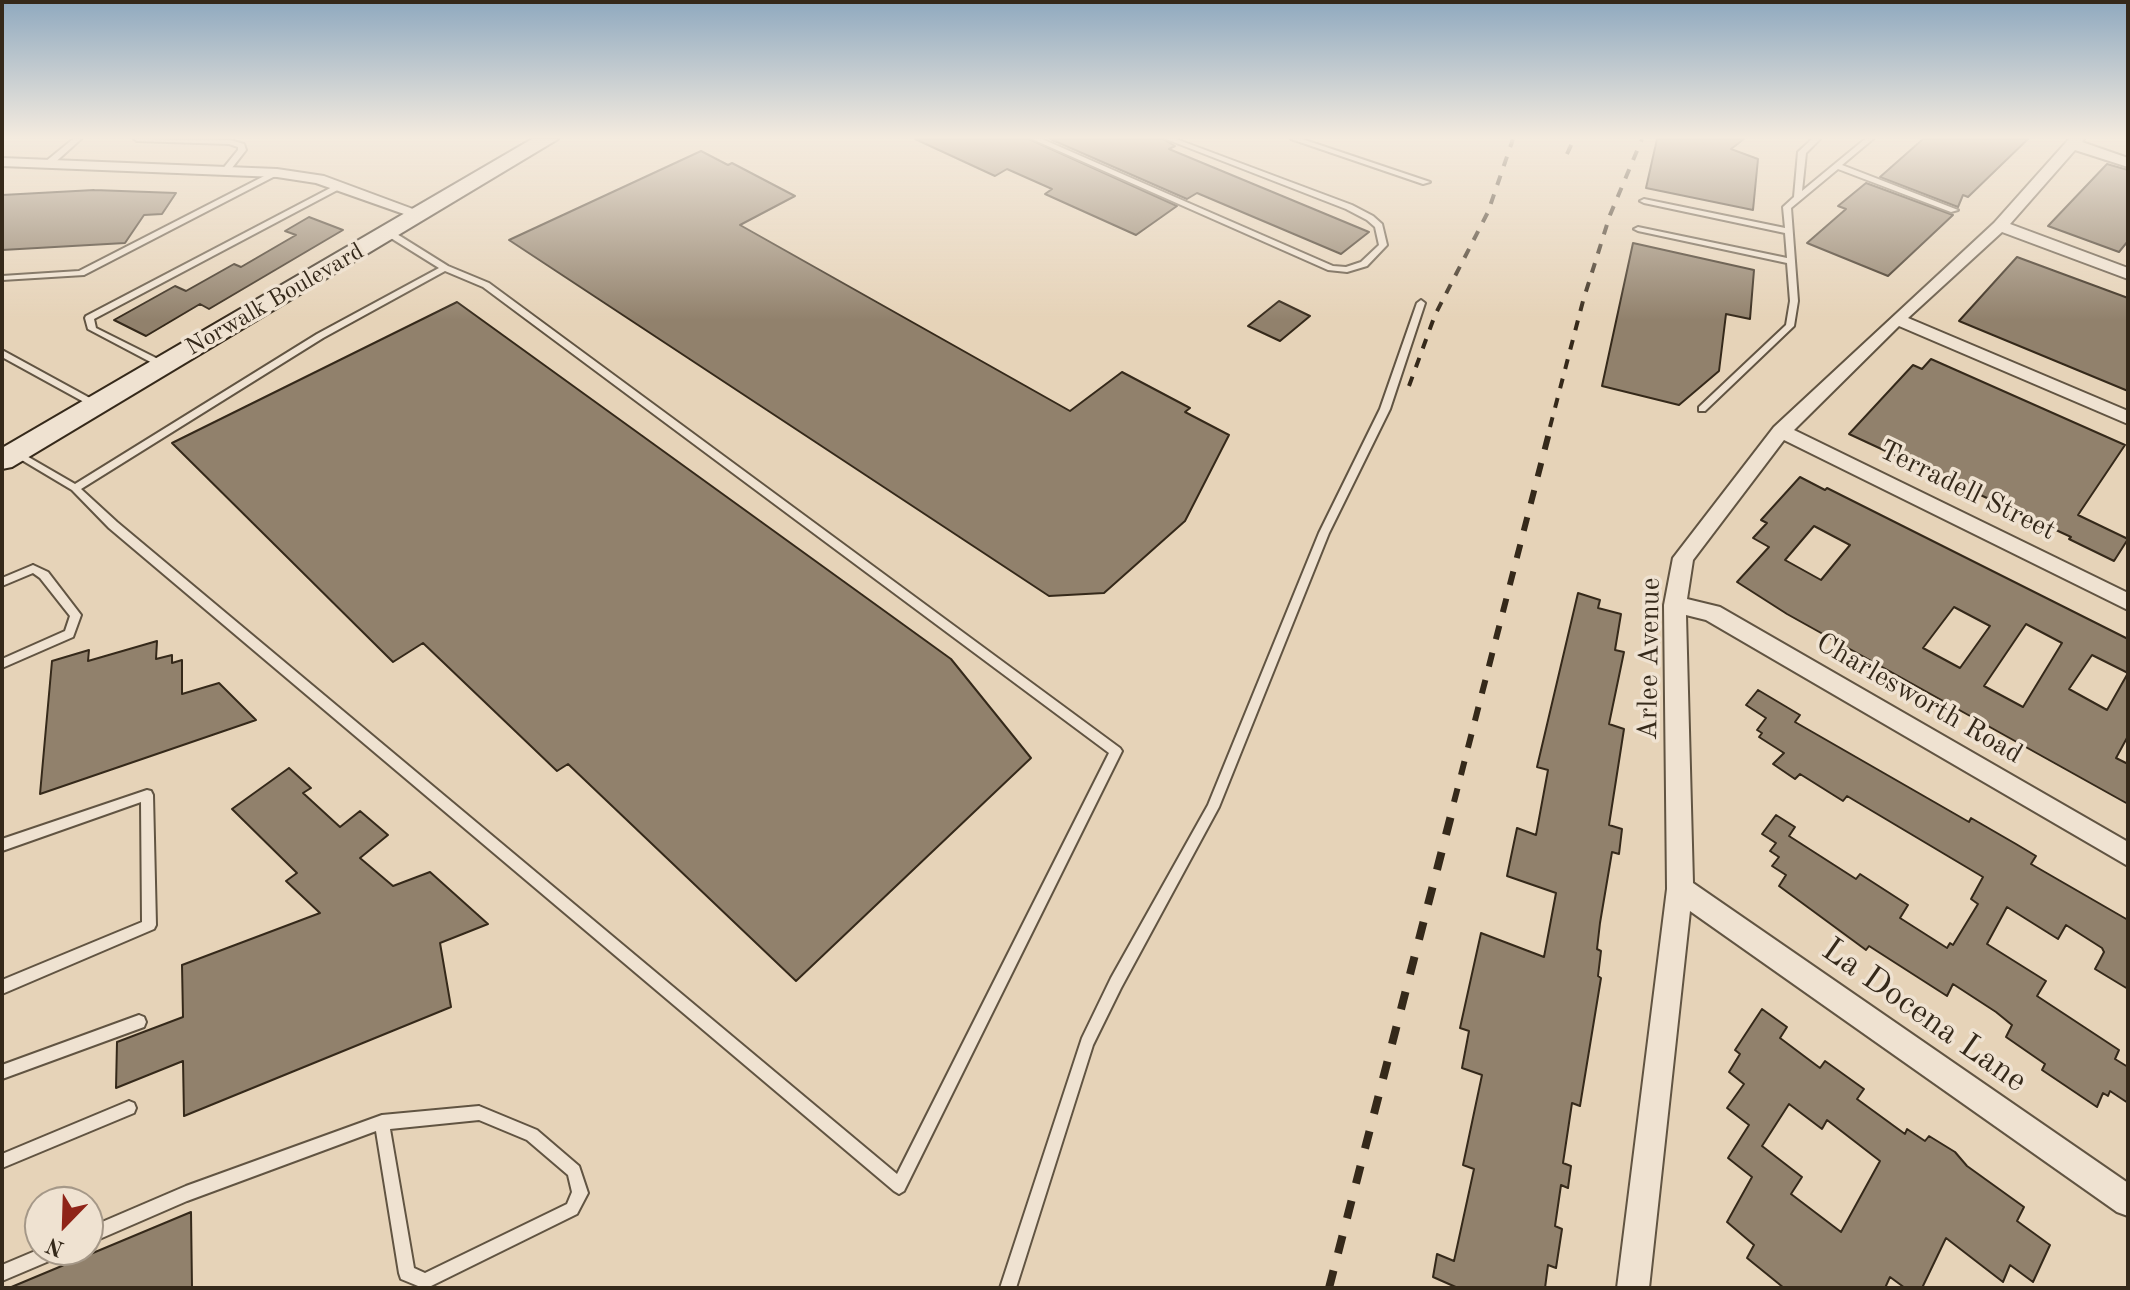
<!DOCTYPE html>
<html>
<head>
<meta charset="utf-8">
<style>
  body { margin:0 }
  #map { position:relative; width:2130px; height:1290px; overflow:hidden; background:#e6d3b8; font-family:"Old Standard TT",serif }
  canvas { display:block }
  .frame { position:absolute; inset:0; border:4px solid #35291a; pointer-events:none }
  .north { position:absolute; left:24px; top:1186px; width:80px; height:80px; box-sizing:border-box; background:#efe2d1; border:2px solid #a59888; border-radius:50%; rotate:203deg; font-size:22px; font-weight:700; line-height:32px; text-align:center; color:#35291a }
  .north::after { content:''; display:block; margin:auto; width:28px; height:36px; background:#8f2418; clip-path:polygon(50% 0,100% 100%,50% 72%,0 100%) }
</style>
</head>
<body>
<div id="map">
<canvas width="2130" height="1290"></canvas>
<div class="frame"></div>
<div class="north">N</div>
</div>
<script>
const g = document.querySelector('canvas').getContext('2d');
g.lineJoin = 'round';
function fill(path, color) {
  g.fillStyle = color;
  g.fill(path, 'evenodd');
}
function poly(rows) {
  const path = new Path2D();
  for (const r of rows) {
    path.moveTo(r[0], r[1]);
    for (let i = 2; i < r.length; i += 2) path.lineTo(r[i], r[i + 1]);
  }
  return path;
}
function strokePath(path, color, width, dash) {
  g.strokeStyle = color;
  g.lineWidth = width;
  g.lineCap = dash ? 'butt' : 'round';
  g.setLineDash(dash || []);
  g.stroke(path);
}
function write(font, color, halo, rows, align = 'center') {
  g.font = font + ' "Old Standard TT",serif';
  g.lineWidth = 7;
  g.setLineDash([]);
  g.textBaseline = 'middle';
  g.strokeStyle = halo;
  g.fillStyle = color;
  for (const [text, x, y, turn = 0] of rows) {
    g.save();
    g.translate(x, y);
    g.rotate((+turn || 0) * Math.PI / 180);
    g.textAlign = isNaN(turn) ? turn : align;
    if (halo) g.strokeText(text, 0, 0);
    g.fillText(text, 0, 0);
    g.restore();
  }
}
const building = poly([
  [915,139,1029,139,1177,206,1136,235,1045,194,1052,189,1007,169,995,176,915,139],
  [1050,139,1163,139,1175,146,1169,149,1369,232,1341,254,1197,193,1187,199,1050,139],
  [1657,139,1744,139,1731,149,1758,159,1753,210,1646,188,1657,139],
  [1923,139,2028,139,1968,197,1963,195,1958,207,1880,177,1923,139],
  [701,151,728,165,732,163,795,196,740,225,1070,411,1122,372,1190,408,1185,412,1229,435,1185,521,1104,593,1049,596,509,240,701,151],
  [2107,164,2128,170,2128,241,2119,252,2048,226,2107,164],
  [1866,183,1953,215,1888,276,1807,243,1846,209,1838,206,1866,183],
  [94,190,176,193,162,214,144,215,125,243,2,250,2,195,94,190],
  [309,217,343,230,209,309,200,304,146,336,114,320,175,286,186,291,234,264,241,267,296,235,285,231,309,217],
  [1633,243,1754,270,1750,319,1726,314,1719,371,1679,405,1602,386,1633,243],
  [2017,257,2128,298,2128,391,1959,321,2017,257],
  [1279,301,1310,316,1280,341,1248,326,1279,301],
  [457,302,951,659,1031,758,796,981,568,764,557,771,423,643,393,662,172,443,457,302],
  [1931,359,2125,445,2078,515,2128,539,2114,561,2069,539,2071,537,1849,434,1913,365,1922,369,1931,359],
  [1800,477,1825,490,1827,488,2128,639,2128,673,2092,655,2069,689,2107,710,2128,673,2128,736,2116,758,2128,764,2128,804,1787,614,1737,582,1769,547,1753,538,1767,523,1761,520,1800,477],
  [1814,526,1850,545,1821,580,1785,560,1814,526],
  [1954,607,1990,626,1960,668,1923,648,1954,607],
  [2026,624,2062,643,2023,707,1984,686,2026,624],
  [1578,593,1600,600,1598,608,1621,614,1615,650,1624,652,1609,724,1624,729,1609,825,1622,829,1619,854,1612,852,1600,923,1597,949,1601,951,1598,976,1601,978,1580,1106,1572,1103,1563,1163,1571,1166,1568,1188,1561,1185,1555,1226,1562,1229,1556,1268,1548,1265,1545,1288,1458,1288,1433,1277,1437,1254,1454,1261,1474,1169,1463,1165,1482,1075,1462,1068,1469,1031,1460,1028,1481,933,1544,957,1556,893,1507,876,1517,828,1536,835,1548,770,1537,767,1578,593],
  [157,641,156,659,172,655,172,663,182,660,182,694,219,683,256,720,40,794,52,661,89,650,88,661,157,641],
  [1758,690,1800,715,1795,722,1969,822,1971,818,2016,844,2036,856,2031,864,2128,920,2128,989,2095,969,2104,952,2102,948,2066,925,2058,939,2007,907,1987,944,2046,981,2037,996,2119,1050,2115,1059,2128,1067,2128,1103,2110,1091,2108,1096,2103,1093,2097,1107,2042,1070,2045,1064,2006,1037,2012,1025,1996,1012,1953,984,1947,996,1869,946,1866,950,1779,886,1786,875,1772,866,1779,857,1770,851,1776,843,1762,834,1776,815,1795,827,1789,836,1856,879,1860,874,1908,905,1900,918,1947,948,1950,943,1953,945,1978,904,1971,899,1983,877,1847,796,1843,801,1800,774,1795,779,1773,764,1784,753,1759,737,1762,733,1757,730,1766,718,1746,705,1758,690],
  [289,768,311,788,303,793,340,827,360,811,388,835,360,858,393,886,430,872,488,924,440,943,451,1007,184,1116,183,1061,116,1088,117,1042,183,1017,182,965,320,913,286,881,297,873,232,809,289,768],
  [1762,1009,1787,1027,1780,1038,1820,1068,1825,1061,1864,1089,1857,1099,1905,1134,1907,1129,1925,1141,1929,1136,1955,1152,1967,1166,2024,1207,2017,1221,2050,1245,2033,1282,2010,1265,2003,1282,1946,1238,1922,1288,1905,1288,1890,1277,1885,1288,1784,1288,1747,1258,1754,1245,1727,1222,1752,1177,1728,1158,1749,1125,1727,1108,1744,1084,1729,1072,1740,1054,1735,1050,1762,1009],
  [1789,1104,1822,1129,1827,1120,1880,1161,1841,1232,1791,1194,1802,1177,1762,1146,1789,1104],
  [191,1212,192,1288,9,1288,191,1212]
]);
fill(building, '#91816c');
strokePath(building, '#35291a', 2);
const service = poly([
  [73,139,81,139,51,166,45,166,45,162,73,139],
  [134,139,230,140,244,144,246,150,228,173,225,173,221,171,238,150,238,147,229,144,137,141,134,139],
  [1032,139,1042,139,1333,266,1346,267,1361,262,1379,245,1375,227,1367,220,1346,209,1166,139,1176,139,1352,205,1373,216,1382,224,1387,245,1367,266,1347,272,1328,270,1032,139],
  [1291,139,1302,139,1430,182,1423,184,1291,139],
  [1812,139,1820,139,1806,153,1802,191,1865,139,1873,139,1842,165,1958,210,1951,212,1838,169,1791,208,1798,301,1794,326,1705,411,1699,411,1699,407,1786,325,1790,301,1787,263,1638,231,1634,229,1638,227,1787,258,1785,233,1644,203,1640,201,1644,199,1785,228,1783,207,1794,197,1798,152,1812,139],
  [274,171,281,173,84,275,2,280,2,276,79,271,274,171],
  [338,184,345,186,94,319,96,328,166,363,166,367,160,367,88,329,85,318,86,316,338,184],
  [386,231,392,231,448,266,489,283,1120,748,1122,751,904,1191,899,1194,894,1191,109,528,72,490,10,453,15,450,18,451,75,484,317,334,439,268,386,235,386,231],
  [445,271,483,287,1109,753,897,1174,117,522,81,489,323,338,445,271],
  [1421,300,1425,303,1390,409,1329,533,1219,807,1121,988,1093,1045,1016,1288,1000,1288,1082,1038,1111,978,1208,805,1319,533,1380,409,1417,303,1421,300],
  [2,350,99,403,101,405,99,407,93,407,2,357,2,350],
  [33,565,48,572,81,615,73,637,2,668,2,659,65,631,70,616,40,578,33,573,2,586,2,578,33,565],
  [147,790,151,791,153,795,156,925,154,929,2,994,2,980,142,922,141,802,2,851,2,839,147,790],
  [139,1015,144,1017,146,1022,144,1027,2,1079,2,1065,139,1015],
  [129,1101,134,1103,136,1108,134,1113,2,1168,2,1154,129,1101],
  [479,1106,537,1130,579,1166,588,1193,577,1214,427,1288,423,1288,401,1279,399,1273,376,1131,187,1201,88,1244,88,1228,186,1186,382,1115,479,1106],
  [479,1120,527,1140,568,1175,572,1192,567,1204,425,1273,414,1268,390,1129,479,1120],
  [40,1249,40,1250,63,1250,61,1256,2,1281,2,1265,40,1249]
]);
const minor = poly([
  [2069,139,2084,139,2082,142,2128,158,2128,167,2075,150,2010,224,2128,268,2128,279,2002,232,1908,318,2128,411,2128,424,1899,326,1794,430,2128,593,2128,610,1784,440,1693,560,1687,599,1720,607,2128,842,2128,866,1706,620,1686,615,1693,883,2128,1183,2128,1216,2117,1212,1690,911,1649,1288,1617,1288,1667,889,1664,605,1673,558,1774,427,1994,223,2069,139],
  [2,158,277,169,324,176,429,215,421,220,316,183,277,177,2,166,2,158]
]);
const secondary = poly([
  [532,139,558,139,12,467,2,469,2,448,532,139]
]);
strokePath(service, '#615442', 4);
strokePath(minor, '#615442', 4);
strokePath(secondary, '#35291a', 4);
fill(service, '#efe2d1');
fill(minor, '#efe2d1');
fill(secondary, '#efe2d1');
strokePath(poly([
  [1567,154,1574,139],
  [1409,386,1435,315,1488,212,1513,139],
  [1550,427,1583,301,1610,215,1642,139]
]), '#35291a', 4, [10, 10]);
strokePath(poly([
  [1454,802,1551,425]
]), '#35291a', 6, [14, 14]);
strokePath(poly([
  [1329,1288,1455,800]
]), '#35291a', 8, [18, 18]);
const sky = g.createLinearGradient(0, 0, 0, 320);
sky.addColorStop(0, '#8fa9bf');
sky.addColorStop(0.43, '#f4ebdf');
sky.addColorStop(1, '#f4ebdf00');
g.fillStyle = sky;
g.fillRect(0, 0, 2130, 320);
write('24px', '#35291a', '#efe2d1', [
  ["Norwalk Boulevard",275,300,-30]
]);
write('28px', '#35291a', '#efe2d1', [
  ["Terradell Street",1967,491,26],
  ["Arlee Avenue",1650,659,-89],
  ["Charlesworth Road",1919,699,30]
]);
write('34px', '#35291a', '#efe2d1', [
  ["La Docena Lane",1924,1016,35]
]);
</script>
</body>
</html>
